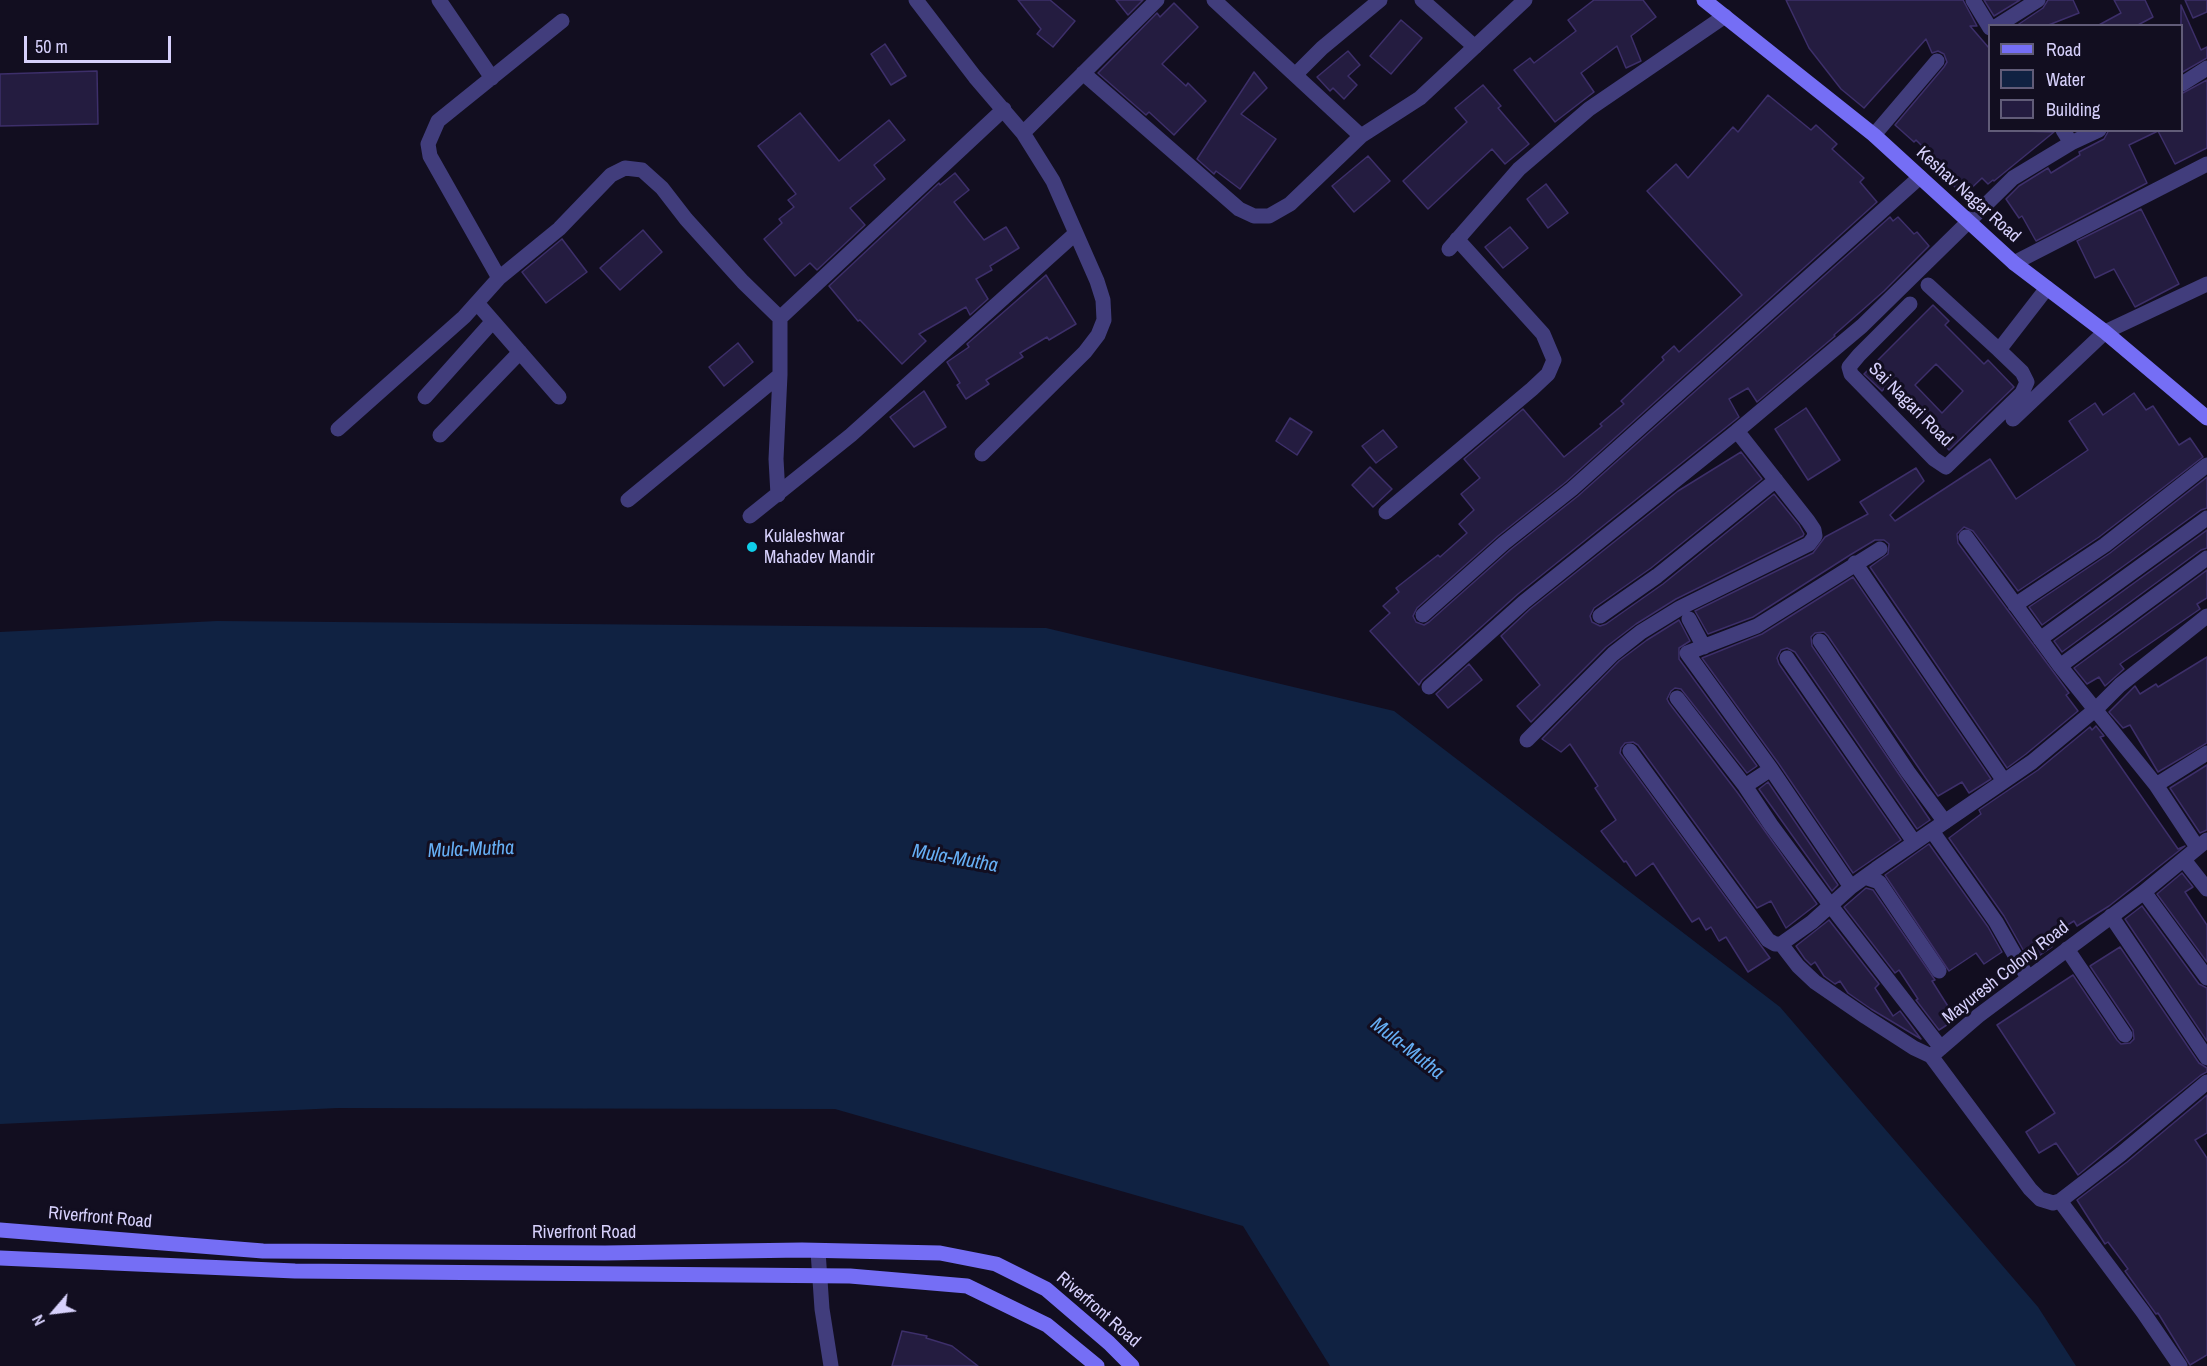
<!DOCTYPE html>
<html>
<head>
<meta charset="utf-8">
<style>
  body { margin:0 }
  #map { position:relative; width:2207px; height:1366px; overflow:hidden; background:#120e20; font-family:"Archivo Narrow",sans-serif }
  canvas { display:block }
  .legend { position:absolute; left:1988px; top:24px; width:195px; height:108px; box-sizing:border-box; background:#120e20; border:2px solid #615c78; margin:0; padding:8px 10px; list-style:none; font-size:18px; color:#d7d1fc }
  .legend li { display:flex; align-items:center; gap:12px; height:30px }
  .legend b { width:30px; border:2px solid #615c78 }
  .north { position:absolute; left:24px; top:1282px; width:60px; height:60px; -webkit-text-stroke:4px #120e20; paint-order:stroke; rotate:242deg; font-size:16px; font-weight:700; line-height:24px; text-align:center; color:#d7d1fc }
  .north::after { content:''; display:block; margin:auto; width:21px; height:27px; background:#d7d1fc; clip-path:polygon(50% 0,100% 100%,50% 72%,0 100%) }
  .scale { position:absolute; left:24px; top:36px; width:147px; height:27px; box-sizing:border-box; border:3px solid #d7d1fc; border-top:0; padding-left:8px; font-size:18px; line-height:21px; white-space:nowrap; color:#d7d1fc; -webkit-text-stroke:4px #120e20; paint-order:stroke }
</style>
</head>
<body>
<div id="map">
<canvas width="2207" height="1366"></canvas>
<ul class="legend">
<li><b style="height:8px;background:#756ef5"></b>Road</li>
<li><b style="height:16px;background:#102242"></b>Water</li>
<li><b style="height:16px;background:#241c40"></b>Building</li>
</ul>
<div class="north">N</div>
<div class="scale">50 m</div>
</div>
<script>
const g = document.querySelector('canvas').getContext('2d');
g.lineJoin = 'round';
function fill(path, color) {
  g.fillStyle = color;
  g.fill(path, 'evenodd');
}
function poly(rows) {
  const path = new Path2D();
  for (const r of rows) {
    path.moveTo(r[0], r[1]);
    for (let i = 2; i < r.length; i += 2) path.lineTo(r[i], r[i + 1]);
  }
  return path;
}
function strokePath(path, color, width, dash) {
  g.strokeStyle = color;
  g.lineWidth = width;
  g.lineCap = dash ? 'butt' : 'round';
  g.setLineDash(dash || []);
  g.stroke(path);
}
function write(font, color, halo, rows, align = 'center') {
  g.font = font + ' "Archivo Narrow",sans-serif';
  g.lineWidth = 6;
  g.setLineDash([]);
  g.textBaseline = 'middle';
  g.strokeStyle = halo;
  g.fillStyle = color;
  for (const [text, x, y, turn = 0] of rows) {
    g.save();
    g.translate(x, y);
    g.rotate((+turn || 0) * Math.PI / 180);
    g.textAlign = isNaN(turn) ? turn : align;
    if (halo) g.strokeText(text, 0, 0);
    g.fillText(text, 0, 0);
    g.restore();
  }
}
fill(poly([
  [217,621,1046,628,1394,711,1780,1007,2038,1307,2076,1366,1330,1366,1243,1226,835,1109,337,1108,0,1124,0,632]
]), '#102242');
const building = poly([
  [1018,0,1050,0,1075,21,1053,47,1037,34,1041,29,1018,0],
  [1116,0,1143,0,1128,15,1116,0],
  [1594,0,1643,0,1656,17,1631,36,1641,61,1626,68,1617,46,1581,73,1594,92,1555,122,1514,70,1530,58,1534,63,1576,31,1568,20,1594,0],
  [1786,0,1963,0,1977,26,1970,26,1989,48,1989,130,2054,132,1994,181,1993,180,1988,184,1982,178,1963,196,1936,166,1939,163,1916,140,1914,142,1895,125,1944,67,1947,62,1944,54,1938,51,1932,53,1926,39,1864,108,1841,89,1809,48,1786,0],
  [1984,0,2020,0,1994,16,1984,0],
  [2048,0,2073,0,2079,13,2046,26,2016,26,2043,8,2048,0],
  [2114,0,2145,0,2153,17,2136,26,2097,26,2121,13,2114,0],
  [2185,0,2207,0,2207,12,2193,18,2185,0],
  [1174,3,1198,27,1162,64,1186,86,1188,83,1206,101,1174,135,1149,112,1146,115,1098,73,1157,13,1160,17,1174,3],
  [2181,5,2201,50,2207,47,2207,58,2181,73,2181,5],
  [1401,20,1422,38,1391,74,1370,56,1401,20],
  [885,44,906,76,891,85,871,54,885,44],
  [1348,51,1360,65,1348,76,1357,85,1344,99,1333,88,1330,91,1317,77,1348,51],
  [97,71,98,124,0,126,0,74,97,71],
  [1254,72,1267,88,1241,114,1276,139,1240,189,1216,171,1214,174,1197,159,1254,72],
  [2207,80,2207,148,2175,164,2158,131,2129,145,2147,183,2036,241,2022,216,2019,218,2006,199,2019,186,2048,168,2051,173,2080,155,2079,152,2104,139,2109,130,2181,130,2181,94,2207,80],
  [1483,85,1501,106,1498,108,1529,144,1505,164,1492,149,1428,209,1403,181,1467,122,1455,108,1483,85],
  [1768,95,1811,130,1816,125,1837,144,1832,149,1864,178,1860,182,1877,202,1566,482,1498,536,1417,608,1413,616,1416,622,1424,625,1429,622,1510,550,1578,496,1890,217,1893,221,1898,217,1914,234,1917,232,1929,246,1884,291,1834,335,1835,336,1757,402,1748,388,1729,399,1739,417,1518,594,1422,680,1419,685,1370,631,1390,613,1383,606,1399,592,1396,588,1438,555,1440,557,1467,533,1459,524,1474,510,1461,494,1480,478,1464,459,1523,409,1564,457,1602,426,1600,424,1624,404,1621,401,1664,360,1662,357,1674,346,1679,352,1742,295,1647,191,1676,164,1688,178,1733,127,1738,132,1768,95],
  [800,113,839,161,889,120,905,140,874,165,885,179,850,208,865,225,817,270,810,263,795,276,764,239,782,223,779,219,794,207,788,200,796,194,758,146,800,113],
  [1368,156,1390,181,1354,212,1332,186,1368,156],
  [955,173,969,190,954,202,984,240,1006,227,1019,248,990,266,992,270,976,279,988,299,970,315,966,307,919,334,926,341,902,364,860,320,858,321,829,286,939,183,940,185,955,173],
  [1546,184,1568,213,1548,228,1527,199,1546,184],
  [2141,209,2179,284,2135,307,2114,269,2095,278,2077,241,2141,209],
  [1510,227,1528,248,1503,268,1485,247,1510,227],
  [643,230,662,252,620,290,600,268,643,230],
  [562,239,587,272,546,303,522,272,562,239],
  [1046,275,1076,324,1049,340,1047,337,1020,353,1023,357,986,380,989,384,966,399,957,385,960,383,947,362,969,347,967,344,1046,275],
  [1933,305,1949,321,1945,325,1984,364,1988,360,2014,387,1949,450,1887,386,1882,391,1864,374,1933,305],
  [1936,364,1963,391,1942,413,1915,385,1936,364],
  [738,343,753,362,724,386,709,367,738,343],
  [924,391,946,427,914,447,890,417,924,391],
  [2134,393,2146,410,2153,406,2179,445,2190,438,2203,457,2099,537,2018,591,1973,531,1964,527,1957,534,1958,543,2069,693,2066,695,2078,711,2026,754,2007,768,1870,567,1888,554,1889,544,1884,540,1875,540,1850,555,1753,617,1708,634,1695,611,1813,553,1825,537,1868,514,1860,502,1916,468,1924,481,1890,515,1895,521,1990,459,2016,499,2088,450,2069,421,2095,403,2103,415,2134,393],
  [1806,408,1840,460,1808,480,1775,429,1806,408],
  [1290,418,1312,432,1297,455,1276,441,1290,418],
  [1383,430,1397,447,1376,463,1362,446,1383,430],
  [1741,452,1762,479,1651,568,1594,608,1590,616,1592,622,1600,626,1606,624,1663,584,1774,494,1799,525,1804,534,1803,536,1676,599,1636,624,1606,647,1531,722,1517,706,1540,685,1501,636,1530,609,1678,491,1741,452],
  [1370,467,1392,489,1373,507,1352,485,1370,467],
  [2207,477,2207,508,2201,510,2042,625,2029,607,2110,553,2207,477],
  [2207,530,2207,548,2201,550,2062,652,2054,641,2207,530],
  [2207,570,2207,598,2197,604,2200,609,2120,664,2124,669,2105,686,2099,677,2087,684,2074,668,2207,570],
  [1853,577,1991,779,1969,793,1962,782,1938,796,1828,636,1824,632,1815,633,1811,637,1812,646,1930,820,1917,829,1795,652,1787,648,1781,650,1777,658,1779,664,1901,840,1853,873,1779,764,1702,658,1762,634,1853,577],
  [1679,620,1690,641,1679,648,1679,659,1757,766,1747,773,1681,689,1675,688,1671,691,1667,699,1669,703,1737,792,1817,904,1786,928,1771,901,1757,908,1638,745,1633,742,1625,743,1621,748,1620,753,1770,958,1748,972,1726,937,1719,941,1711,927,1706,930,1699,918,1692,922,1653,863,1636,876,1626,861,1624,862,1601,831,1616,820,1595,788,1598,786,1570,744,1561,752,1542,739,1619,661,1647,640,1679,620],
  [2207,657,2207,743,2158,772,2130,725,2123,728,2109,712,2135,686,2140,694,2156,684,2158,687,2207,657],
  [1469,664,1482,680,1448,708,1436,694,1469,664],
  [2096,726,2104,736,2100,737,2178,849,2185,846,2109,906,2077,926,2074,921,2046,938,2052,947,2030,962,2004,916,1949,838,1981,814,1979,810,2038,770,2090,727,2092,730,2096,726],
  [2207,765,2207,830,2200,833,2170,788,2207,765],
  [1768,782,1838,885,1832,891,1759,789,1768,782],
  [1929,844,1988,927,2002,952,1984,964,1976,953,1949,971,1885,875,1929,844],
  [2182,873,2193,887,2185,892,2207,925,2207,962,2157,894,2182,873],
  [1866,888,1873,890,1935,980,1932,981,1956,1019,1939,1030,1916,1000,1918,999,1899,970,1895,973,1844,907,1866,888],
  [2142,906,2199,984,2207,988,2207,1041,2125,919,2142,906],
  [1829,920,1879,984,1875,988,1893,1016,1900,1011,1921,1039,1871,1009,1848,993,1840,981,1835,984,1824,976,1815,962,1811,965,1805,959,1796,946,1829,920],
  [2120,947,2199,1063,2207,1068,2207,1072,2201,1075,2078,1175,2056,1143,2039,1153,2026,1132,2055,1113,1997,1025,2073,975,2117,1040,2121,1044,2130,1043,2134,1039,2133,1030,2090,966,2120,947],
  [2207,1095,2207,1133,2195,1140,2207,1158,2207,1355,2190,1365,2158,1313,2156,1314,2125,1271,2128,1269,2108,1242,2105,1244,2077,1200,2127,1162,2207,1095],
  [902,1331,927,1336,926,1338,952,1346,978,1366,892,1366,902,1331]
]);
fill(building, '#241c40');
strokePath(building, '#3d2f6a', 1.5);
strokePath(poly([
  [439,0,492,78],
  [916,0,975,77,1023,133,1053,181,1097,281,1103,300,1104,320,1098,335,1085,352,982,454],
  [1214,0,1361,136],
  [1422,0,1475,47],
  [1973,0,1990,28],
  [1997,26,2038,0],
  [1083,73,1239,209,1254,216,1269,216,1290,204,1361,136,1420,98,1525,0],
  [1296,74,1322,48,1380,0],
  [2182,84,2207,68],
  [2063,130,2071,143],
  [1023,133,1157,0],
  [1874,135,1937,61],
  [1449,249,1519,169,1589,109,1725,16],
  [2014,263,2207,164],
  [499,278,430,156,428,144,438,121,562,21],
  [1928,285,1999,350,2047,288],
  [477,303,559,397],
  [1910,304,1859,355,1849,367,1851,374,1934,459,1946,467,2022,393,2027,382,2022,372,1999,350],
  [425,397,493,321],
  [2013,419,2105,332,2207,284],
  [338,429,464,317,499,278,559,229,611,175,625,168,642,170,662,188,686,219,743,282,780,318],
  [440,435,520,352],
  [778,495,776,459,780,375,780,318,1004,109],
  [628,500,780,375],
  [1386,512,1532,389,1548,374,1554,360,1543,334,1457,239],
  [750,516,851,435,1076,233],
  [1966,537,2060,666,2156,785,2197,847],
  [1855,563,2004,781],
  [2015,605,2105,545,2207,465],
  [1423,615,1504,543,1572,489,1920,177],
  [1600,616,1657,576,1776,480],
  [1689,619,1704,647],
  [2040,639,2207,518],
  [1820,641,1908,772,1945,822],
  [1787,658,1914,842],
  [2060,666,2207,558],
  [1429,687,1524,602,1737,431,1862,326,2013,178,2071,143,2099,130],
  [1677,698,1745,786,1771,825,1831,906,1941,1048],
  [1527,740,1613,654,1641,632,1680,608,1809,544,1815,536,1814,530,1808,521,1737,431],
  [1630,751,1768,940,1775,944,1781,944,1812,922,1851,887,1876,869,2032,762,2096,709,2120,685,2207,616],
  [2156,785,2207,753],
  [1745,786,1771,769],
  [1932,831,1996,922,2028,978],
  [2184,860,2207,889],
  [1867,878,1879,882,1939,971],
  [1851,887,1771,769,1687,653,1757,626,1880,549],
  [2144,892,2207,978],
  [2111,916,2207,1058],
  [1781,944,1798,966,1815,982,1866,1017,1914,1048,1931,1056,2030,1189,2040,1199,2053,1203,2060,1201,2121,1154,2207,1082],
  [2067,949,2125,1035],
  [1935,1053,1978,1016,2144,892,2207,840],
  [2060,1201,2143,1312,2180,1366],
  [818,1251,822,1309,831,1366]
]), '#413d7c', 15);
strokePath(poly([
  [1704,0,1874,135,2014,263,2105,332,2207,418],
  [0,1230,263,1251,605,1253,802,1250,940,1253,996,1264,1046,1289,1109,1343,1132,1366],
  [0,1258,295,1271,850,1276,967,1286,1047,1325,1097,1366]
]), '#756ef5', 15);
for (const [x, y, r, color] of [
  [752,547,6,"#0fcee9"]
]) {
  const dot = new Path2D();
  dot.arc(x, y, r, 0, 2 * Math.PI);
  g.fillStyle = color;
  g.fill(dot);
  strokePath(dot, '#120e20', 2);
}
write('18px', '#d7d1fc', '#120e20', [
  ["Keshav Nagar Road",1968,195,42],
  ["Sai Nagari Road",1910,405,45],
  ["Mayuresh Colony Road",2006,973,-38],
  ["Riverfront Road",100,1218,5],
  ["Riverfront Road",584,1233],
  ["Riverfront Road",1098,1310,41]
]);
write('18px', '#d7d1fc', '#120e20', [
  ["Kulaleshwar",764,537],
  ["Mahadev Mandir",764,558]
], 'left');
write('italic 20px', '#66aff5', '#120e20', [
  ["Mula-Mutha",471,850,-2],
  ["Mula-Mutha",955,859,10],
  ["Mula-Mutha",1407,1049,38]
]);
</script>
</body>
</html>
